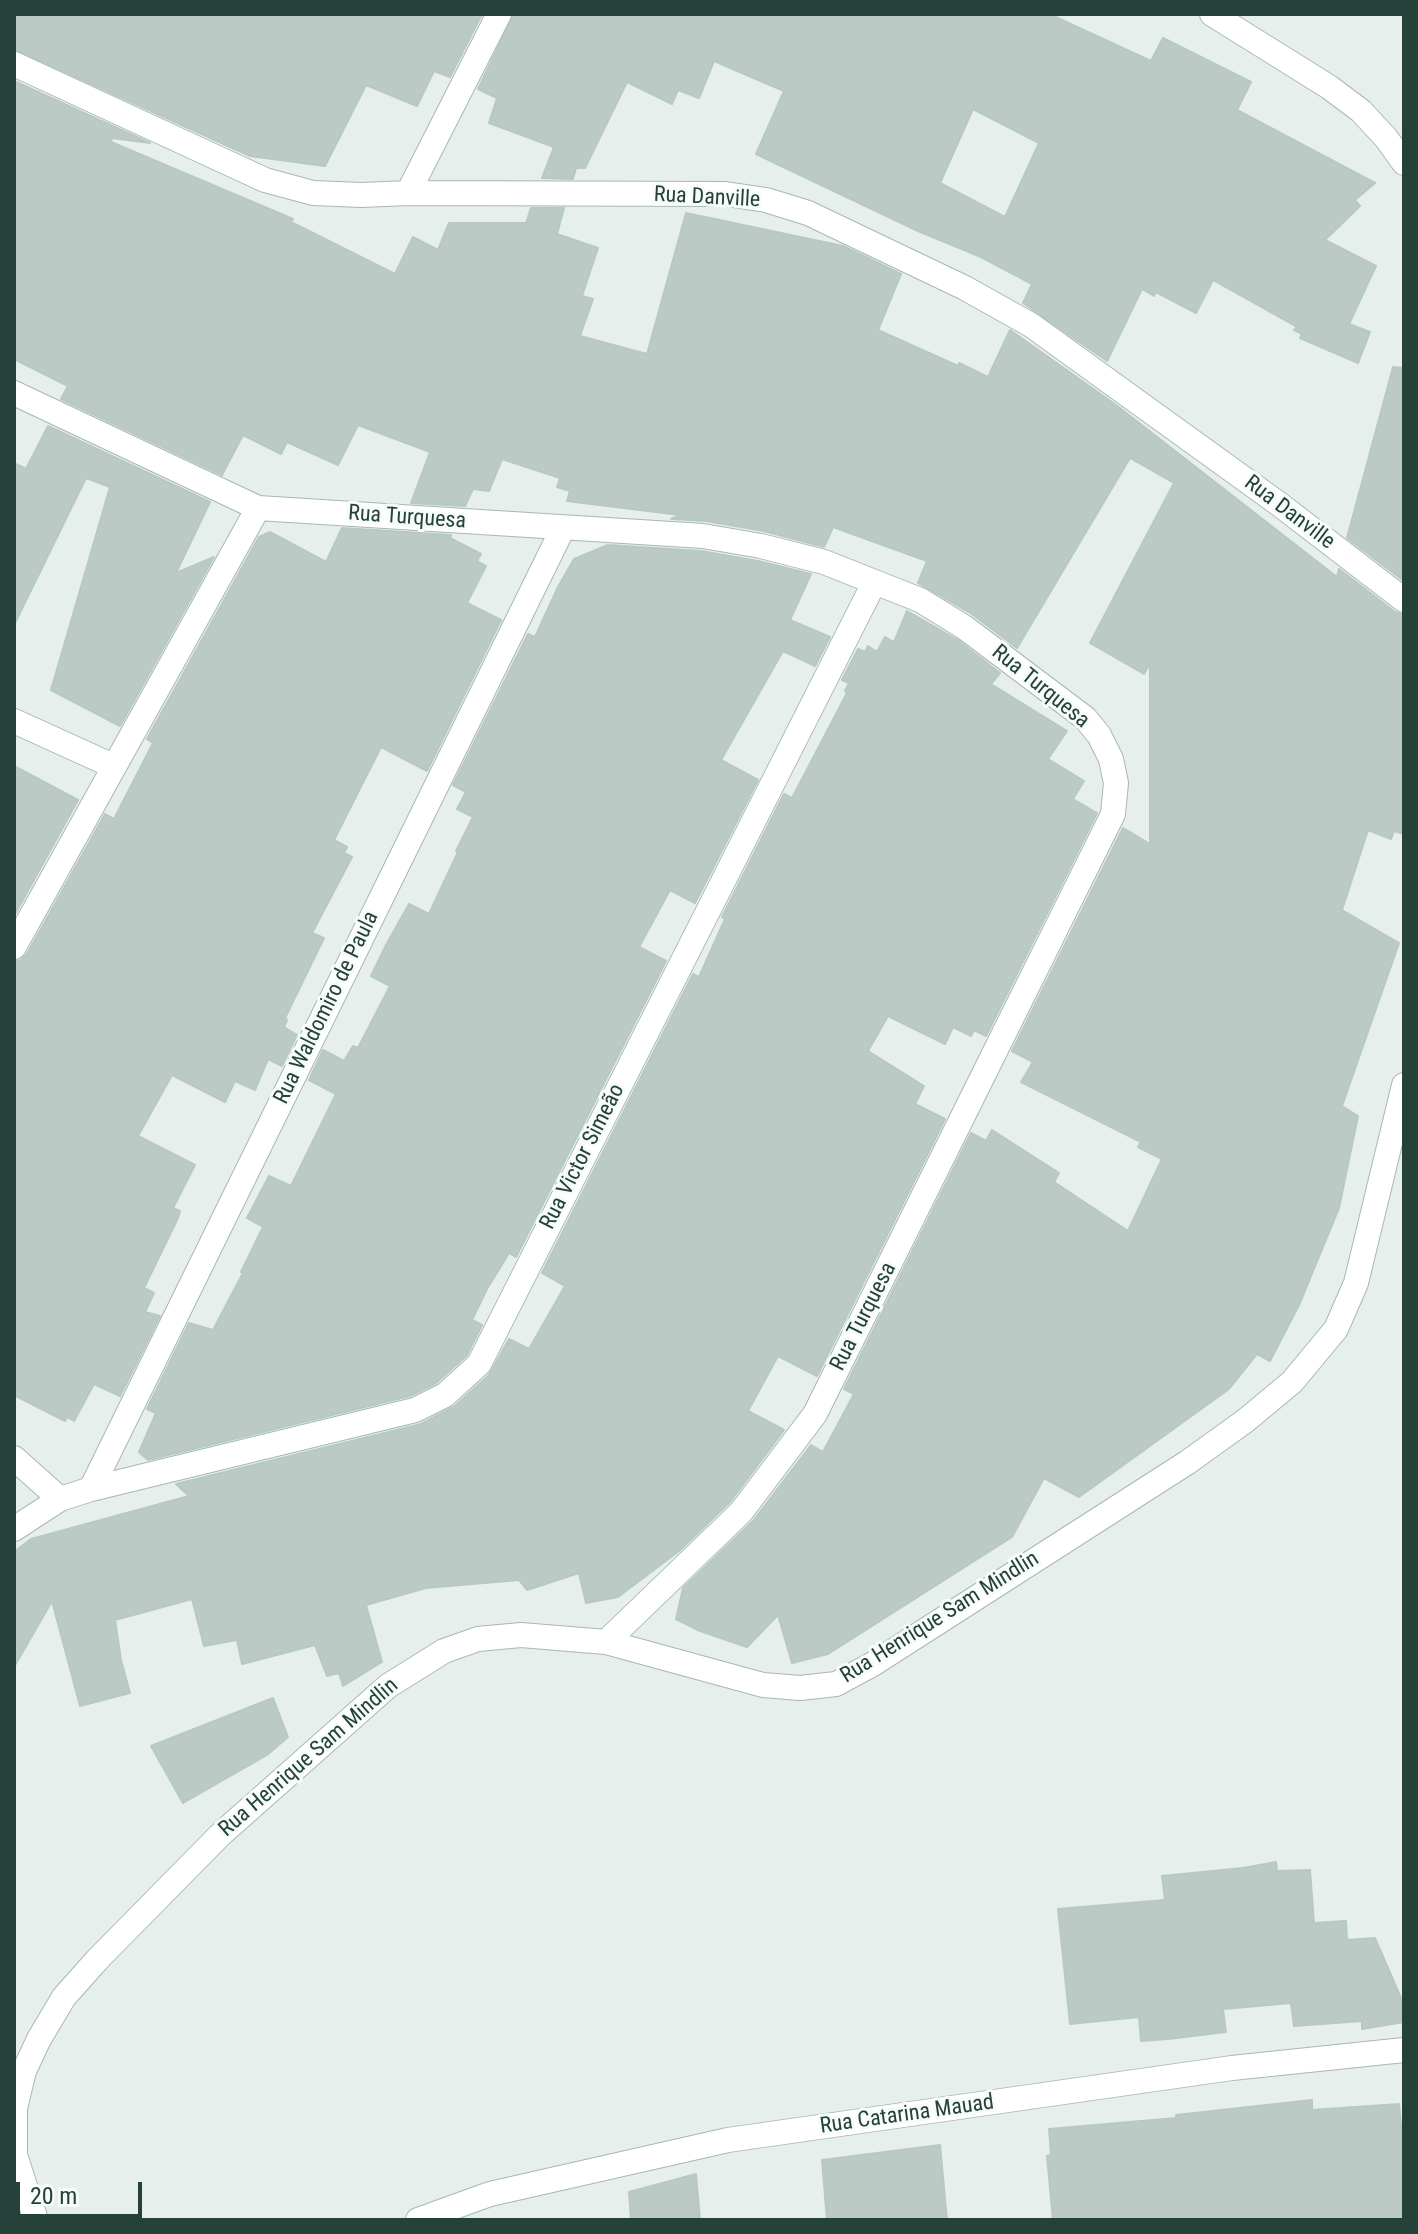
<!DOCTYPE html>
<html>
<head>
<meta charset="utf-8">
<style>
  body { margin:0 }
  #map { position:relative; width:1418px; height:2234px; overflow:hidden; background:#e6efeb; font-family:"Roboto Condensed",sans-serif }
  canvas { display:block }
  .frame { position:absolute; inset:0; border:16px solid #244239; pointer-events:none }
  .scale { position:absolute; left:16px; top:2182px; width:126px; height:36px; box-sizing:border-box; border:4px solid #244239; border-top:0; padding-left:10px; font-size:24px; line-height:28px; white-space:nowrap; color:#244239; -webkit-text-stroke:6px #f7fbf9; paint-order:stroke }
</style>
</head>
<body>
<div id="map">
<canvas width="1418" height="2234"></canvas>
<div class="frame"></div>
<div class="scale">20 m</div>
</div>
<script>
const g = document.querySelector('canvas').getContext('2d');
g.lineJoin = 'round';
function fill(path, color) {
  g.fillStyle = color;
  g.fill(path, 'evenodd');
}
function poly(rows) {
  const path = new Path2D();
  for (const r of rows) {
    path.moveTo(r[0], r[1]);
    for (let i = 2; i < r.length; i += 2) path.lineTo(r[i], r[i + 1]);
  }
  return path;
}
function strokePath(path, color, width, dash) {
  g.strokeStyle = color;
  g.lineWidth = width;
  g.lineCap = dash ? 'butt' : 'round';
  g.setLineDash(dash || []);
  g.stroke(path);
}
function write(font, color, halo, rows, align = 'center') {
  g.font = font + ' "Roboto Condensed",sans-serif';
  g.lineWidth = 6;
  g.setLineDash([]);
  g.textBaseline = 'middle';
  g.strokeStyle = halo;
  g.fillStyle = color;
  for (const [text, x, y, turn = 0] of rows) {
    g.save();
    g.translate(x, y);
    g.rotate((+turn || 0) * Math.PI / 180);
    g.textAlign = isNaN(turn) ? turn : align;
    if (halo) g.strokeText(text, 0, 0);
    g.fillText(text, 0, 0);
    g.restore();
  }
}
const building = poly([
  [14,14,482,14,450,77,434,71,417,106,366,85,325,166,250,156,14,49,14,14],
  [514,14,1049,14,1151,61,1163,38,1251,82,1237,110,1375,183,1355,200,1360,206,1325,240,1376,266,1349,324,1370,332,1358,363,1300,338,1302,334,1294,330,1297,327,1213,280,1196,313,1156,292,1154,296,1142,289,1107,361,1023,303,1032,284,981,257,918,231,756,154,784,91,714,61,699,98,678,90,672,104,627,82,585,168,576,168,573,179,542,178,554,147,489,123,497,98,478,89,514,14],
  [973,109,1039,143,1005,217,940,183,973,109],
  [14,81,150,143,112,138,111,142,293,219,291,222,395,274,413,237,438,250,449,223,526,223,531,208,564,208,557,234,598,248,582,296,593,299,580,336,647,354,686,213,843,246,901,274,878,330,958,366,959,363,988,377,1010,330,1116,405,1337,577,1339,569,1395,612,1404,615,1404,834,1394,831,1391,839,1368,830,1342,910,1399,943,1342,1106,1358,1116,1339,1208,1299,1305,1270,1361,1257,1354,1229,1389,1079,1497,1044,1478,1012,1537,828,1654,792,1663,778,1615,747,1647,700,1631,676,1619,683,1588,753,1521,811,1445,823,1452,854,1394,844,1389,971,1133,986,1141,992,1130,1059,1173,1054,1182,1128,1231,1162,1159,1138,1147,1141,1142,1021,1082,1033,1062,1012,1051,1123,828,1150,844,1150,663,1144,674,1090,643,1174,483,1130,458,1017,648,972,614,918,583,927,561,833,527,824,547,764,531,706,521,671,519,680,515,567,501,570,491,557,487,560,478,502,459,489,491,473,489,465,506,411,503,430,452,358,425,338,465,287,442,281,454,243,435,222,475,61,399,68,386,14,359,14,81],
  [1393,367,1404,368,1404,581,1347,538,1393,367],
  [48,426,210,502,176,573,214,557,120,726,51,690,110,487,86,478,14,625,14,463,26,469,48,426],
  [342,528,451,535,450,538,481,554,477,561,486,566,467,603,501,620,427,771,381,747,334,840,347,847,344,853,352,857,312,933,324,938,285,1018,287,1020,284,1027,297,1035,282,1066,268,1059,255,1090,235,1081,225,1102,172,1075,138,1136,195,1165,173,1208,180,1211,178,1218,144,1288,154,1293,145,1312,160,1316,120,1396,94,1384,74,1421,67,1417,65,1421,14,1395,14,962,21,960,27,954,105,814,114,819,153,743,147,739,259,537,270,532,326,562,342,528],
  [608,545,701,551,758,561,811,574,790,620,830,637,815,666,783,651,721,760,758,780,695,903,670,890,639,947,666,961,516,1257,509,1253,487,1289,472,1320,482,1325,467,1355,436,1383,410,1396,148,1460,139,1452,156,1413,147,1409,189,1323,213,1330,243,1273,241,1272,263,1227,247,1218,269,1176,291,1186,336,1094,309,1080,323,1050,344,1061,353,1046,358,1048,390,986,371,976,386,945,409,904,429,914,458,852,456,851,473,817,457,809,466,792,453,785,528,634,535,637,558,587,574,559,608,545],
  [907,611,956,639,1000,673,991,684,1067,731,1048,759,1084,781,1073,799,1097,813,986,1036,974,1030,971,1036,953,1027,945,1044,888,1016,868,1051,924,1086,915,1104,945,1119,817,1376,778,1356,748,1411,784,1430,730,1502,679,1551,618,1597,586,1603,579,1573,527,1590,519,1580,426,1588,366,1605,382,1662,343,1686,339,1673,327,1676,315,1645,242,1664,237,1640,204,1646,192,1599,115,1620,121,1660,130,1693,80,1706,52,1601,14,1667,14,1552,31,1539,189,1496,176,1484,421,1424,455,1406,489,1375,509,1339,529,1349,565,1286,542,1273,693,974,699,977,725,919,722,917,784,794,792,798,847,693,845,691,849,683,842,680,858,649,865,652,868,646,877,652,885,637,894,642,907,611],
  [14,766,78,800,14,916,14,766],
  [273,1698,288,1737,267,1755,183,1803,151,1746,273,1698],
  [1276,1862,1277,1871,1310,1870,1314,1923,1346,1921,1347,1940,1375,1938,1404,2005,1404,2022,1362,2029,1362,2021,1294,2026,1291,2003,1223,2009,1226,2032,1168,2039,1141,2041,1139,2017,1070,2024,1058,1909,1165,1900,1162,1876,1243,1868,1276,1862],
  [1312,2100,1312,2110,1399,2104,1401,2126,1404,2125,1404,2220,1053,2220,1047,2156,1051,2155,1049,2129,1176,2118,1176,2115,1312,2100],
  [940,2145,947,2220,827,2220,822,2160,940,2145],
  [696,2174,700,2220,631,2220,629,2192,696,2174]
]);
fill(building, '#bbcac4');
strokePath(building, '#b8c9c1', 2);
const minor = poly([
  [1212,14,1329,87,1361,111,1386,138,1404,163],
  [14,64,265,180,313,193,361,195,408,193,726,194,766,200,808,213,965,288,1031,325,1279,504,1404,600],
  [408,193,499,14],
  [14,393,258,508,703,536,761,546,824,562,920,600,964,627,1085,718,1099,735,1111,759,1116,783,1113,814,815,1414,741,1512,606,1642],
  [14,721,113,766],
  [14,947,258,508],
  [14,1458,60,1499],
  [91,1489,563,528],
  [14,1529,60,1499,91,1489,415,1410,445,1395,479,1364,874,583],
  [36,2220,15,2155,15,2108,24,2071,39,2039,64,1997,97,1960,220,1835,388,1686,444,1651,478,1639,521,1635,606,1642,763,1685,800,1688,836,1684,873,1664,1188,1462,1245,1421,1292,1382,1336,1329,1356,1283,1404,1085],
  [418,2220,490,2194,728,2140,1232,2068,1404,2050]
]);
strokePath(minor, '#a8b8b2', 26);
strokePath(minor, '#fff', 24);
write('22px', '#244239', '#f7fbf9', [
  ["Rua Danville",707,198,3],
  ["Rua Danville",1289,513,37],
  ["Rua Turquesa",407,518,4],
  ["Rua Turquesa",1040,687,39],
  ["Rua Waldomiro de Paula",327,1008,-64],
  ["Rua Victor Simeão",583,1157,-63],
  ["Rua Turquesa",864,1317,-63],
  ["Rua Henrique Sam Mindlin",940,1618,-32],
  ["Rua Henrique Sam Mindlin",309,1758,-41],
  ["Rua Catarina Mauad",907,2115,-8]
]);
</script>
</body>
</html>
